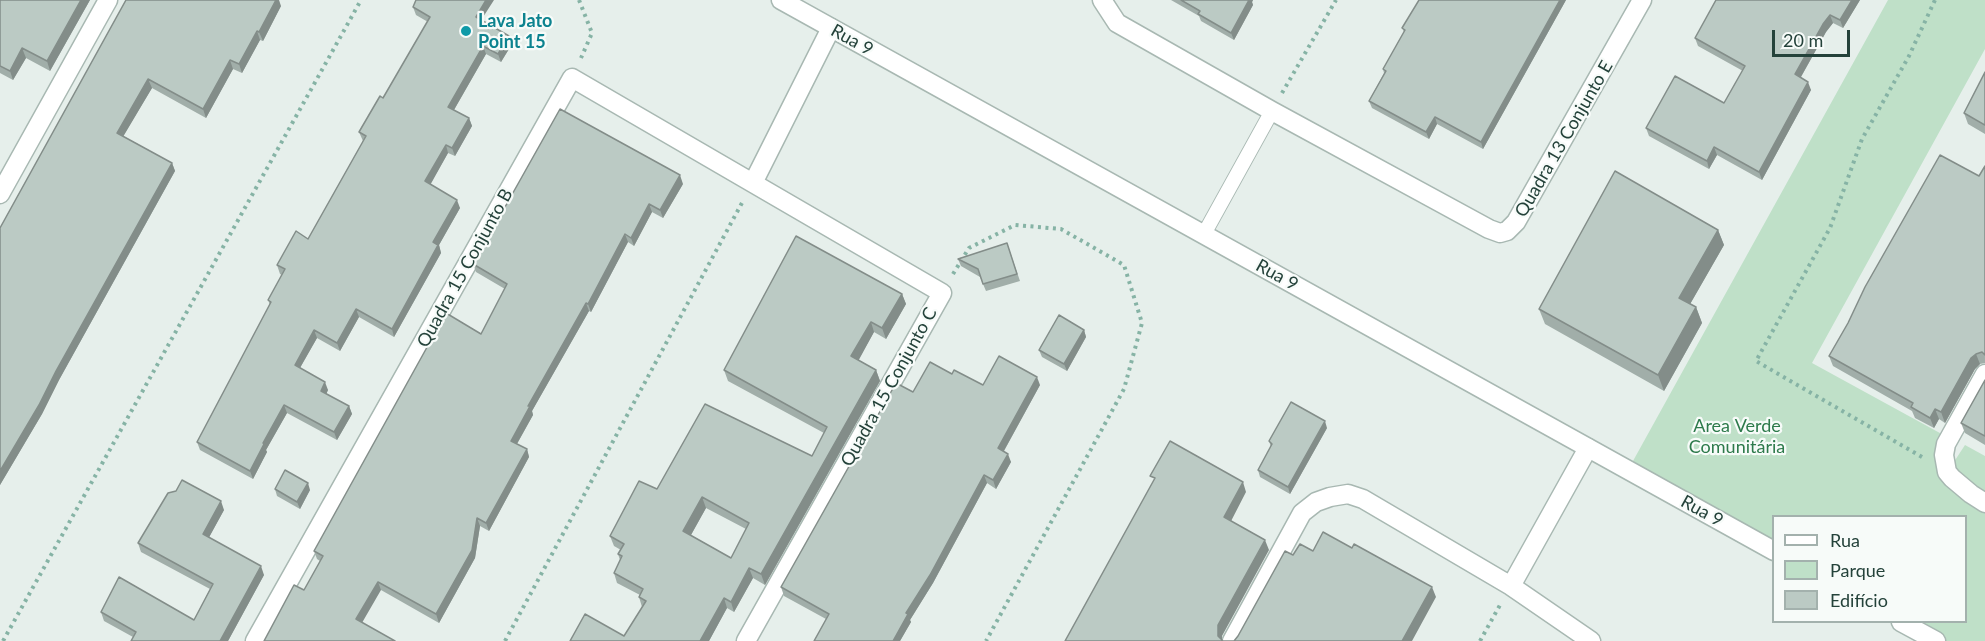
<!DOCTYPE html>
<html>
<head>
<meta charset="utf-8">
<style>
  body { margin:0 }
  #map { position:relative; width:1985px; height:641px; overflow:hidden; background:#e6efeb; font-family:Lato,sans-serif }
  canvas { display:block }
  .legend { position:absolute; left:1772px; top:515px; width:195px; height:108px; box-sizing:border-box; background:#f7fbf9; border:2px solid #a3b1ad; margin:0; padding:8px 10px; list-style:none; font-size:18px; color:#24423a }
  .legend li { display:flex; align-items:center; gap:12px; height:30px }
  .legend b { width:30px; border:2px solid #a3b1ad }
  .scale { position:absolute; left:1772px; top:30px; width:78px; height:27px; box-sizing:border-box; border:3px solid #24423a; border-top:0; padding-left:8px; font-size:18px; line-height:21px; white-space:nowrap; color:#24423a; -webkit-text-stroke:4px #f7fbf9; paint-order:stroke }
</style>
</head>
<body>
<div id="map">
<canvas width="1985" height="641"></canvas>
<ul class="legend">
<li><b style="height:8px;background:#fff"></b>Rua</li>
<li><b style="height:16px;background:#bfe0c8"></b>Parque</li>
<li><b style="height:16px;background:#bbcac4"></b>Edifício</li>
</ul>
<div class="scale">20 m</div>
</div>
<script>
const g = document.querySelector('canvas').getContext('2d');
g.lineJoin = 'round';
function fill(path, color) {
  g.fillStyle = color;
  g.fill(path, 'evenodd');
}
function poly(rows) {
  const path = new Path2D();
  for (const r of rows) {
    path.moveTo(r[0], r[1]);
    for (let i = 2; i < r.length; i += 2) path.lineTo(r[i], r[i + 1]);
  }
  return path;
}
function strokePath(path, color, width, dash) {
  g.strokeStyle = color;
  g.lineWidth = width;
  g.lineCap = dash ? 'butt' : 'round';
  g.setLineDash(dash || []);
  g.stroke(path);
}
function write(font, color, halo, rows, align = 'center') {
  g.font = font + ' Lato,sans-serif';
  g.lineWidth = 4.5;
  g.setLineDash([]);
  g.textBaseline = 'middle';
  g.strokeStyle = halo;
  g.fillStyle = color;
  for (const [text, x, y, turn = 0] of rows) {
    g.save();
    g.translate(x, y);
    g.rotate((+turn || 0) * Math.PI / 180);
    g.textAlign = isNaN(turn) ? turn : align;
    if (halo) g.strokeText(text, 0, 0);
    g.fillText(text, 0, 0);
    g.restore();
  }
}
fill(poly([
  [1888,0,1985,0,1985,49,1812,363,1949,438,1948,471,1965,445,1985,456,1985,641,1936,641,1901,622,1966,622,1966,516,1774,516,1773,551,1628,470]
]), '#bfe0c8');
const service = poly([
  [1204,234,1272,111]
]);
const minor = poly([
  [1102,0,1117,23,1272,111,1489,229,1500,233,1507,231,1516,222,1642,0],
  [753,183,831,28],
  [0,194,108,0],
  [1985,374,1946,444,1944,455,1947,472,1952,478,1971,494,1985,503],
  [1511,586,1588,448],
  [255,641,572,78,942,293,746,641],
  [1232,641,1302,513,1316,502,1330,497,1348,494,1363,499,1511,586,1591,641]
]);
const tertiary = poly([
  [781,0,1774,551],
  [1901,622,1936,641]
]);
strokePath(service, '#a8b8b2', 16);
strokePath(minor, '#a8b8b2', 21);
strokePath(tertiary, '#a8b8b2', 21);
strokePath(poly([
  [579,0,592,33,581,58],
  [1282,93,1336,0],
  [953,274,969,248,1015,225,1061,229,1124,265,1142,323,1124,389,986,641],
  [1922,457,1756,361,1830,228,1862,139,1909,56,1935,0],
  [3,641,361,0],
  [505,641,743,201],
  [1480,641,1500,605]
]), '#86b3a5', 4, [3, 4.5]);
strokePath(service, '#fff', 14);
strokePath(minor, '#fff', 18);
strokePath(tertiary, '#fff', 18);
fill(poly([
  [0,0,90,0,50,71,26,58,13,80,0,73],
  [126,0,281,6,263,41,260,40,242,73,233,69,206,118,152,88,123,136,172,163,175,171,59,380,42,414,0,485,0,228],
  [1171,0,1253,0,1252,2,1253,5,1234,40,1201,21,1199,16],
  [1566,0,1483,149,1437,124,1429,139,1372,108,1369,101,1384,73,1383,69,1404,32,1402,28],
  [1860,0,1843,28,1833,23,1826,32,1801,77,1811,90,1762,180,1717,155,1709,169,1649,136,1646,128,1724,103,1743,71,1698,46,1695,38],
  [413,7,481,21,512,44,501,62,486,54,454,110,469,118,472,126,455,156,448,153,430,184,460,208,439,245,441,253,394,337,359,317,340,351,317,338,300,368,328,390,326,394,349,406,352,414,337,440,287,413,266,450,267,452,253,479,200,450,197,442,270,305,268,300,282,275,280,274,277,265,308,239,363,141,359,132,383,98,428,22,416,15],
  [1985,72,1985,134,1968,124,1964,113],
  [1985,166,1985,363,1980,364,1975,369,1945,423,1939,419,1934,428,1915,418,1912,411,1833,366,1829,356,1979,176],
  [683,184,663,218,652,212,634,246,628,242,591,312,589,311,532,411,533,415,517,444,527,449,529,457,489,531,480,526,475,558,439,623,381,590,304,590,320,561,317,559,314,551,481,334,505,289,476,272,473,264],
  [1718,230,1724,245,1690,304,1696,307,1702,323,1664,391,1545,324,1539,309],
  [1007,243,1020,281,986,291,980,277,961,266,958,259],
  [902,294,906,304,886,339,874,332,858,360,876,370,880,381,765,585,753,578,734,612,727,608,709,641,570,641,624,636,642,607,639,597,640,595,617,583,614,573,620,560,618,554,621,550,614,546,610,536,657,489,812,456,824,433,728,381,724,370],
  [706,508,746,529,731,558,691,535],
  [1084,330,1086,337,1067,371,1042,357,1039,350],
  [952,374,983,385,1040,385,1004,451,1011,462,996,489,987,483,933,583,910,620,911,622,900,641,814,641,826,619,784,596,781,587,913,392],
  [1985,380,1985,445,1965,433,1961,423],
  [1327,428,1290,494,1260,477,1258,470,1271,447,1269,441],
  [275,489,310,490,300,509,277,496],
  [176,491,224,510,209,537,264,575,228,641,133,637,104,621,101,612,194,620,210,589,141,552,138,543]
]), '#a1aea9');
fill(poly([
  [81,0,90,0,50,71,47,61],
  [276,0,279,0,281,6,263,41,259,32],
  [486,0,494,0,478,25,476,17],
  [1249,0,1253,0,1252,2,1253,5,1234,40,1231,33],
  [1560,0,1566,0,1483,149,1481,142],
  [1852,0,1860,0,1843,28,1840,20],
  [1830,15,1833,23,1826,32,1798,82,1795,74,1823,24],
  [257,31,260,40,242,73,239,64],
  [509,36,512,44,501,62,498,54],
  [483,46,486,54,451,115,448,107],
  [22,48,26,58,13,80,10,71],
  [230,60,233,69,206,118,203,109],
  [148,79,152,88,120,142,117,133],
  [1808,82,1811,90,1762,180,1759,172],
  [1435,117,1437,124,1429,139,1426,132],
  [469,118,472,126,455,156,452,148],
  [446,145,448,153,428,189,425,181],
  [1714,147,1717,155,1709,169,1707,161],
  [172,163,175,171,59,380,42,414,0,485,0,471],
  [680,175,683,184,663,218,660,210],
  [457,200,460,208,439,245,441,253,394,337,392,329,433,242],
  [649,204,652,212,634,246,631,238],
  [1718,230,1724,245,1685,313,1679,298],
  [625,234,628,242,591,312,588,304],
  [902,294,906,304,886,339,882,328],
  [586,303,589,311,532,411,533,415,514,449,511,441,528,406],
  [1696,307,1702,323,1664,391,1658,375],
  [356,309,359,317,340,351,337,343],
  [871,322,874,332,855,367,851,356],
  [314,330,317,338,297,373,295,365],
  [1084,330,1086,337,1067,371,1064,364],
  [1976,354,1980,364,1975,369,1945,423,1941,412,1971,358],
  [876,370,880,381,765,585,761,574],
  [1037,377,1040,385,1001,456,998,448],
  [325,382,328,390,324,399,321,391],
  [284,405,287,413,266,450,267,452,253,479,250,471,263,443],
  [349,406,352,414,337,440,334,432],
  [1935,409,1939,419,1934,428,1930,418],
  [1325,421,1327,428,1290,494,1288,487],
  [527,449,529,457,489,531,486,523],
  [1008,454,1011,462,996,489,993,480],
  [984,475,987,483,933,583,910,620,911,622,900,641,893,641,906,613],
  [1243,482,1246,492,1228,527,1224,517],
  [308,483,310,490,300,509,297,502],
  [702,497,706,508,687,542,683,531],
  [221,501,224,510,206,543,203,534],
  [477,518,480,526,475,558,439,623,436,614],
  [1265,540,1269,550,1222,636,1222,641,1218,636,1218,625],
  [261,566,264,575,228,641,220,641],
  [749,568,753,578,734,612,731,602],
  [378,582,381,590,359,628,356,619],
  [1432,587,1436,597,1412,641,1402,641],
  [724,598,727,608,709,641,700,641]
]), '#838d89');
const building = poly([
  [0,0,81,0,47,61,22,48,10,71,0,66,0,0],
  [126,0,276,0,259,32,257,31,239,64,230,60,203,109,148,79,117,133,172,163,56,371,39,405,0,471,0,228,126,0],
  [416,0,486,0,476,17,509,36,498,54,483,46,448,107,469,118,452,148,446,145,425,181,457,200,433,242,438,245,392,329,356,309,337,343,314,330,295,365,325,382,321,391,349,406,334,432,284,405,263,443,264,444,250,471,197,442,271,302,268,300,285,269,277,265,296,231,308,239,366,136,359,132,380,96,383,98,430,17,413,7,416,0],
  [1181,0,1249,0,1231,33,1198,14,1200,11,1181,0],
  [1419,0,1560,0,1481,142,1435,117,1426,132,1369,101,1386,71,1383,69,1405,30,1402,28,1419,0],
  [1716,0,1852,0,1840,20,1830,15,1823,24,1795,74,1808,82,1759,172,1714,147,1707,161,1646,128,1675,76,1724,103,1745,66,1695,38,1716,0],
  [1985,72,1985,125,1964,113,1985,72],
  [560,109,680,175,660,210,649,204,631,238,625,234,588,304,586,303,528,406,530,406,511,441,527,449,486,523,477,518,472,550,436,614,378,582,356,619,395,641,264,641,294,585,304,590,323,556,314,551,446,313,481,334,507,284,473,264,560,109],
  [1940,155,1979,176,1985,166,1985,355,1982,352,1976,354,1971,358,1941,412,1935,409,1930,418,1911,407,1913,403,1829,356,1848,323,1865,287,1940,155],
  [1615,171,1718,230,1679,298,1696,307,1658,375,1539,309,1615,171],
  [796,236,902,294,882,328,871,322,851,356,876,370,761,574,749,568,731,602,724,598,700,641,570,641,585,614,624,636,646,601,639,597,643,589,614,573,622,556,618,554,624,544,610,536,639,481,657,489,705,404,812,456,827,427,724,370,796,236],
  [702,497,749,523,731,558,683,531,702,497],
  [1007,243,1017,274,983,284,978,269,958,259,1007,243],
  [1059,315,1084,330,1064,364,1039,350,1059,315],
  [999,356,1037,377,998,448,1008,454,993,480,984,475,930,575,906,613,908,614,893,641,814,641,829,614,781,587,896,383,913,392,930,362,952,374,954,370,983,385,999,356],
  [1985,380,1985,436,1961,423,1985,380],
  [1291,402,1325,421,1288,487,1258,470,1272,444,1269,441,1291,402],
  [1170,441,1243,482,1224,517,1265,540,1218,625,1218,636,1223,641,1234,641,1238,636,1285,551,1293,555,1300,544,1313,551,1323,532,1352,548,1354,544,1432,587,1402,641,1065,641,1155,478,1150,476,1170,441],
  [285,470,308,483,297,502,275,489,285,470],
  [182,480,221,501,203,534,261,566,220,641,131,641,136,632,101,612,119,577,194,620,213,584,138,543,168,493,176,491,182,480]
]);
fill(building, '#bbcac4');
strokePath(building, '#838d89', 1.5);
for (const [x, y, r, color] of [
  [466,31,6,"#0f9aa8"]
]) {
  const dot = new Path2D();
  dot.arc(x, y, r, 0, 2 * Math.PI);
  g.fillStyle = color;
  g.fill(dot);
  strokePath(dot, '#f7fbf9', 2);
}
write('bold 18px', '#0d838f', '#f7fbf9', [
  ["Lava Jato",478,21],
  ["Point 15",478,42]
], 'left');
write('18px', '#24423a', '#f7fbf9', [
  ["Rua 9",852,40,29],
  ["Quadra 13 Conjunto E",1564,139,-60],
  ["Quadra 15 Conjunto B",465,268,-61],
  ["Rua 9",1277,275,29],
  ["Quadra 15 Conjunto C",889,387,-61],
  ["Rua 9",1702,511,29]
]);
write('18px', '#2d7a4b', '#f7fbf9', [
  ["Area Verde",1737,426],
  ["Comunitária",1737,447]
]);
</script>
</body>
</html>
